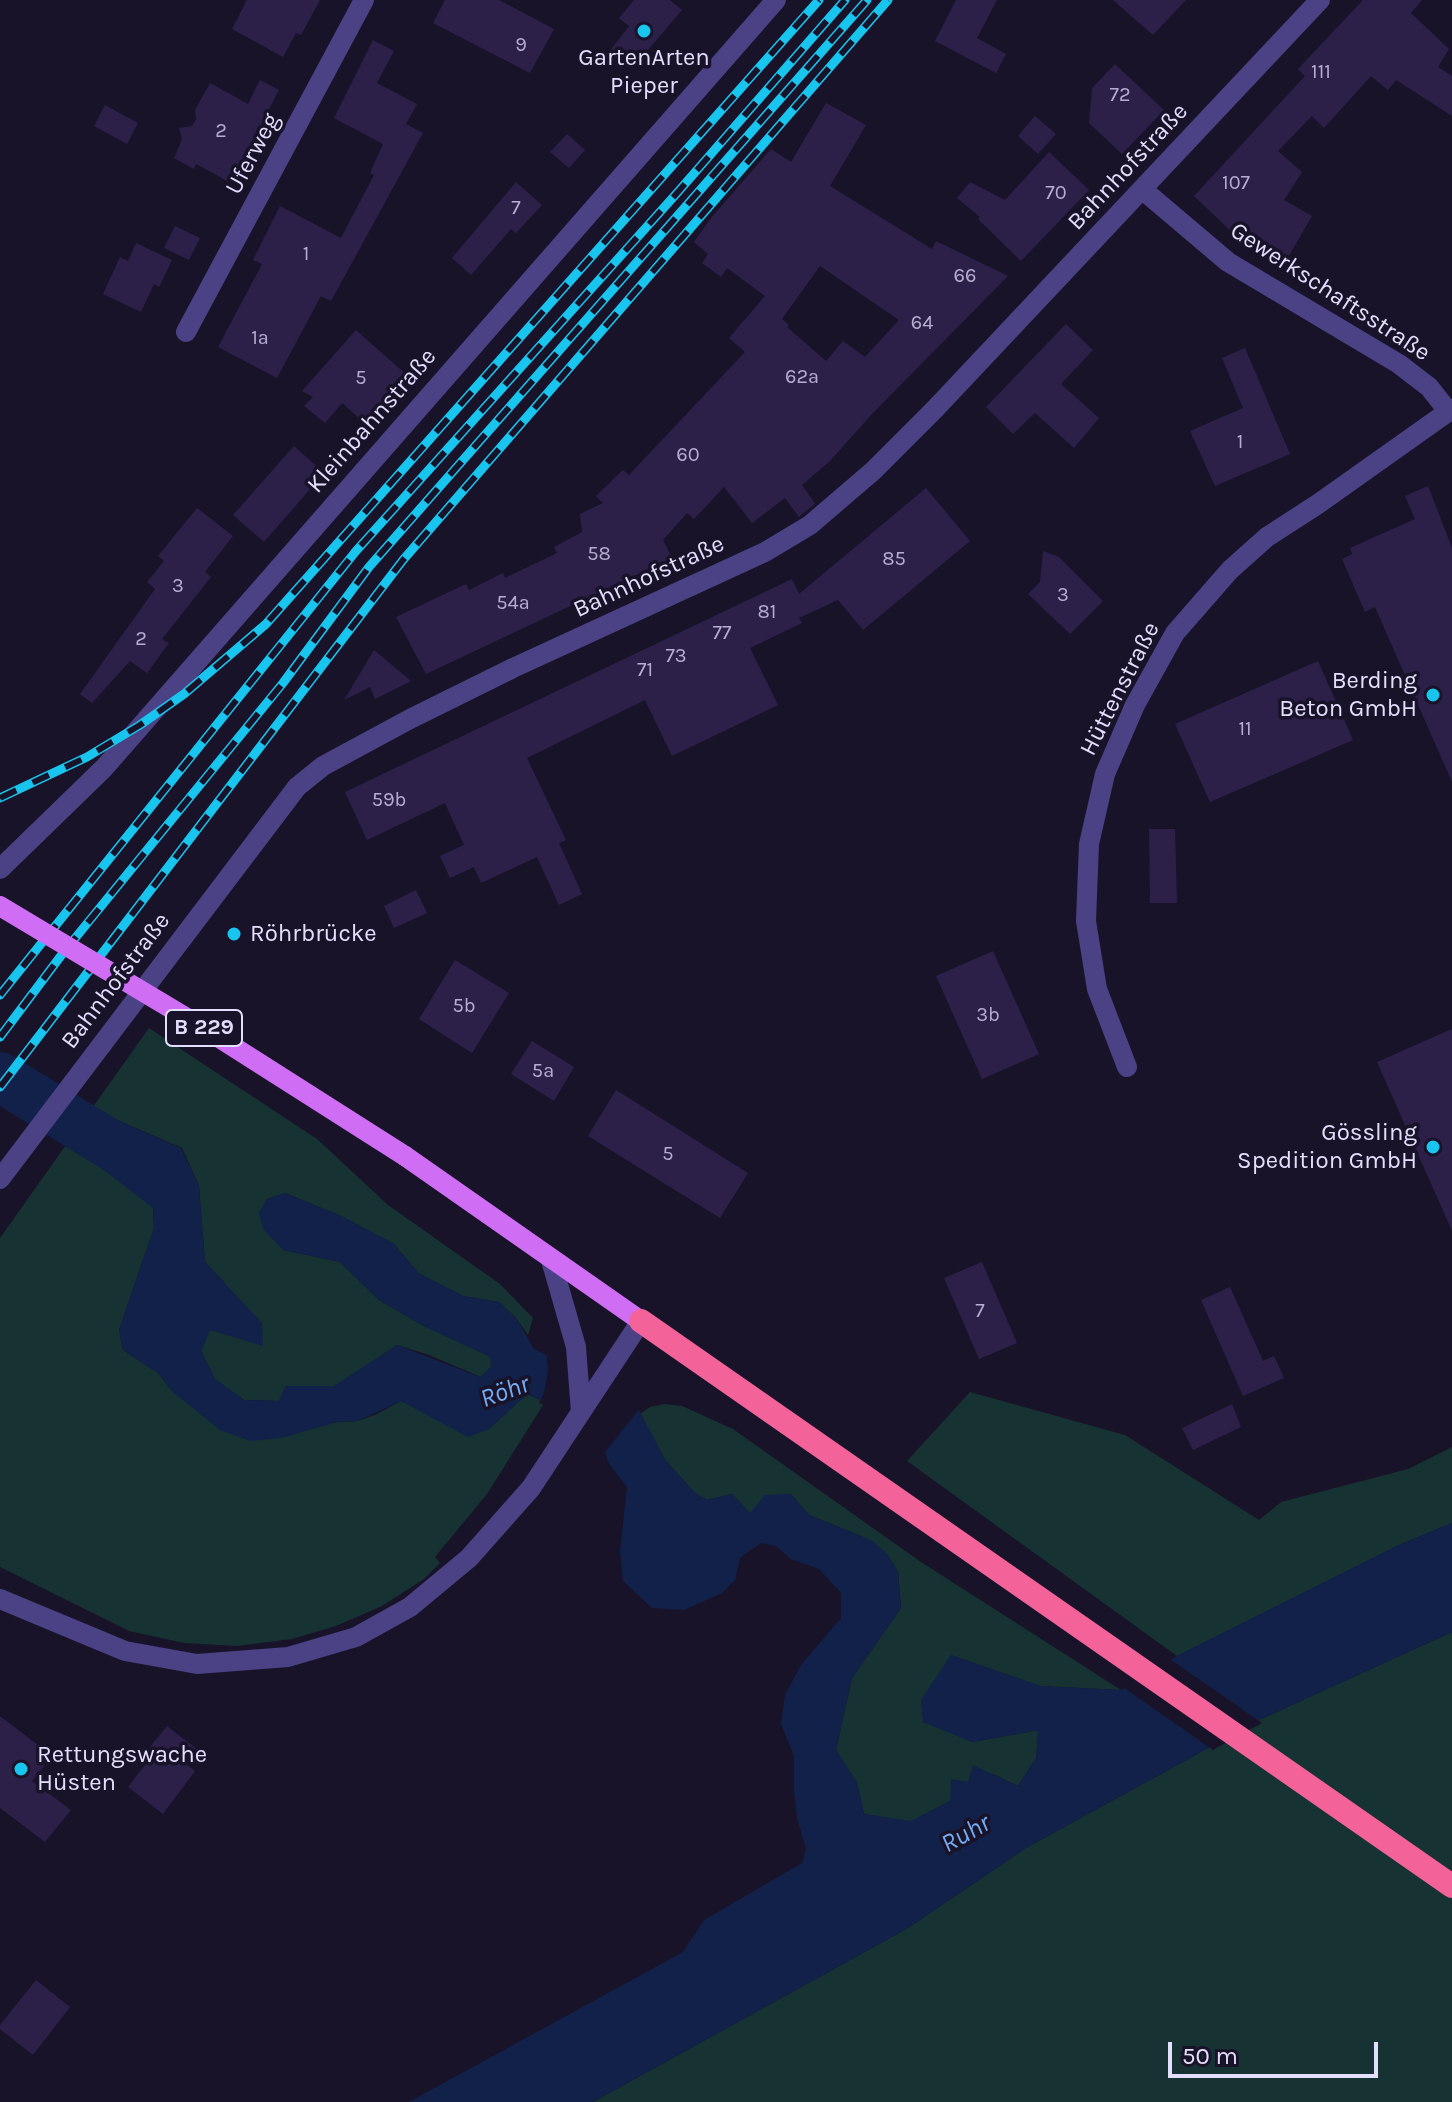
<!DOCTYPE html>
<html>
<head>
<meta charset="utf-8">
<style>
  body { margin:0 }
  #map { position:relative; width:1452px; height:2102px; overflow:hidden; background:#19132a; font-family:Karla,sans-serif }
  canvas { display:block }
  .scale { position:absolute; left:1168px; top:2042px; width:210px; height:36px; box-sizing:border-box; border:4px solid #e4defd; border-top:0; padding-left:10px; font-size:24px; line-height:28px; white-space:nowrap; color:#e4defd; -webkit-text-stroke:6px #19132a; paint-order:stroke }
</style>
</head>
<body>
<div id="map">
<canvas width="1452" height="2102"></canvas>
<div class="scale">50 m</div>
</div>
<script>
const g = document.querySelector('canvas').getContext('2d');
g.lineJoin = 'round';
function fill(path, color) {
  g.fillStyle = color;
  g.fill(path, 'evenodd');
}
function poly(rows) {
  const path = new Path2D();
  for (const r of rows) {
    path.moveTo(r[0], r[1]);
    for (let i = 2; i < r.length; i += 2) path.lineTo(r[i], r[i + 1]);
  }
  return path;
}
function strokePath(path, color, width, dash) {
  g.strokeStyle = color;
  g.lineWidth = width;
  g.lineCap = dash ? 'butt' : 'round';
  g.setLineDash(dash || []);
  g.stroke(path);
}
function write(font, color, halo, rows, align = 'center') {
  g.font = font + ' Karla,sans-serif';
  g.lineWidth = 7;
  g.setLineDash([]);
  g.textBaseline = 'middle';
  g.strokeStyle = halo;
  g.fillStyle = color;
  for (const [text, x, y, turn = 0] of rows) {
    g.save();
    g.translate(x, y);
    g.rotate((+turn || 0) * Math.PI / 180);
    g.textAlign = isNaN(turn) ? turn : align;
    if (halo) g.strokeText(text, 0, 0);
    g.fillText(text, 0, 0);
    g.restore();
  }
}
fill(poly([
  [149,1028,317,1139,388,1205,500,1284,533,1318,528,1335,516,1318,499,1302,463,1296,418,1273,394,1244,341,1216,285,1193,267,1199,283,1250,340,1262,379,1300,424,1326,491,1357,491,1367,481,1377,429,1355,397,1345,334,1387,286,1386,279,1401,244,1400,215,1379,201,1351,224,1282,205,1262,199,1186,182,1148,103,1114,73,1146,153,1207,154,1228,119,1330,123,1350,158,1373,173,1392,310,1429,337,1422,358,1421,377,1414,401,1401,425,1413,489,1429,527,1394,545,1402,487,1494,435,1557,440,1563,424,1579,382,1606,336,1626,292,1639,237,1646,184,1643,129,1631,0,1567,0,1238],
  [970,1392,1125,1435,1259,1520,1281,1502,1408,1469,1452,1447,1452,1523,1399,1545,1177,1656,907,1461],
  [665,1404,682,1406,733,1429,921,1562,1121,1690,1040,1686,951,1655,972,1742,1039,1730,1036,1758,1018,1786,993,1774,969,1783,950,1801,911,1822,864,1814,857,1783,836,1750,852,1678,901,1608,898,1572,887,1554,861,1536,809,1515,791,1494,750,1513,732,1494,707,1500,695,1493,666,1461,640,1414,650,1407],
  [1452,1632,1452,2102,593,2102,908,1928,1026,1848,1261,1719]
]), '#163233');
fill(poly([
  [103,1114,181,1148,199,1186,205,1262,262,1323,263,1346,210,1330,201,1351,215,1379,244,1400,279,1401,286,1386,334,1386,397,1345,480,1377,491,1367,490,1357,424,1326,379,1300,340,1262,283,1250,263,1229,259,1213,267,1199,285,1193,341,1216,394,1244,418,1273,463,1296,499,1302,516,1318,534,1349,630,1393,666,1461,695,1493,707,1500,732,1494,750,1513,765,1495,791,1494,809,1515,873,1541,887,1554,898,1572,901,1608,852,1678,836,1750,857,1783,864,1814,911,1821,950,1801,951,1779,968,1782,973,1765,1018,1786,1036,1758,1038,1730,972,1742,923,1722,921,1700,951,1655,1040,1686,1121,1690,1177,1656,1399,1545,1452,1523,1452,1632,1261,1719,1026,1848,908,1928,593,2102,409,2102,683,1952,704,1920,802,1863,806,1849,797,1818,794,1790,794,1756,781,1724,785,1695,801,1665,841,1618,841,1593,819,1569,791,1559,776,1546,761,1543,740,1558,735,1580,722,1593,684,1610,652,1608,623,1581,620,1551,627,1487,609,1464,599,1437,560,1408,527,1394,489,1429,468,1437,401,1401,358,1421,337,1422,281,1438,250,1441,220,1430,173,1392,158,1373,123,1350,119,1330,154,1228,153,1208,73,1146]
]), '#11214a');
fill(poly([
  [546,1351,592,1359,633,1391,641,1407,602,1456,595,1440,558,1411,539,1403,544,1393,548,1370],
  [1167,1657,1262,1723,1213,1750,1120,1685]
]), '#19132a');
strokePath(poly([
  [0,1077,145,1166]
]), '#11214a', 50);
fill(poly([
  [247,0,320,0,301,35,296,33,283,57,232,29],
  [445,0,499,0,554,29,530,73,433,23],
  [634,0,670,0,682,10,642,57,637,53,626,65,610,51,629,26,619,18],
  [956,0,997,0,977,38,1006,54,996,73,935,41],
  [1113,0,1186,0,1153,35],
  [1363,0,1422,0,1411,13,1449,49,1438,67,1452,76,1452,116,1396,80,1388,90,1371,76,1324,128,1312,116,1278,151,1302,172,1284,200,1312,216,1287,259,1239,232,1236,236,1194,196,1305,76,1298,69],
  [373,40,394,51,377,83,417,104,406,124,423,133,331,301,321,296,277,378,218,347,262,264,253,260,280,206,341,238,374,175,370,173,383,144,334,118],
  [1115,64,1164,110,1122,154,1089,123,1092,88],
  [260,80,279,90,231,183,196,164,194,169,174,158,182,139,179,128,192,126,196,119,195,110,210,83,248,104],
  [826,103,866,125,830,186,932,249,936,241,1008,276,872,414,830,461,802,485,815,504,802,514,799,517,785,498,752,523,724,487,694,519,687,513,663,540,672,558,426,674,396,617,466,584,469,590,503,573,505,578,557,553,554,547,582,532,580,514,603,503,596,496,623,470,629,475,745,352,729,338,765,296,727,268,721,277,702,263,708,254,694,242,711,218,771,149,791,162],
  [820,266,899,320,865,357,843,341,826,361,787,327,789,325,782,319],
  [105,105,138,123,127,144,94,126],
  [1035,116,1056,134,1038,154,1018,136],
  [567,134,585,150,569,168,550,152],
  [1049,152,1089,190,1021,261,978,219,980,217,957,198,970,182,1005,200],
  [516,182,542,205,516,233,511,229,471,275,452,258],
  [175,226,200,238,189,260,164,248],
  [136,243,172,260,159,287,154,284,141,312,103,294,120,257,128,261],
  [1066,324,1093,350,1061,384,1099,418,1074,448,1035,413,1013,434,986,407],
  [356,330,409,377,367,425,342,403,325,423,304,406,313,397,302,391],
  [1245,348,1290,454,1215,486,1190,431,1243,408,1222,358],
  [294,446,324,473,264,542,233,515],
  [1428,486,1452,548,1452,782,1375,607,1365,612,1342,559,1352,554,1350,548,1415,519,1405,496],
  [926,488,970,541,863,630,838,600,799,618,802,623,750,648,778,705,672,756,645,700,527,758,566,840,559,843,582,894,559,905,537,857,481,883,474,867,450,878,440,856,464,845,445,803,367,840,345,792,792,579,799,594],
  [197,508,233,536,205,572,211,577,162,639,169,643,147,673,130,661,92,703,80,694,155,589,147,582,164,561,158,556],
  [1043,551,1059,557,1103,601,1070,634,1028,594,1040,582],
  [374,650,411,681,375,699,370,687,344,700],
  [1318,661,1353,740,1210,802,1175,724],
  [1149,829,1175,829,1177,903,1150,903],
  [416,890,427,913,394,928,384,906],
  [993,951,1039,1054,982,1079,936,976],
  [455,960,509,993,472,1053,419,1019],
  [1452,1029,1452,1231,1377,1062],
  [532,1041,574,1067,554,1101,511,1074],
  [616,1090,748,1173,720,1218,588,1136],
  [982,1262,1017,1343,979,1359,944,1278],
  [1230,1287,1263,1361,1274,1356,1284,1378,1243,1396,1201,1300],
  [1232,1404,1241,1427,1193,1450,1182,1428],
  [0,1716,52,1756,32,1781,71,1810,45,1842,0,1808],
  [167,1726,198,1750,187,1765,195,1771,163,1814,128,1787,155,1752,149,1748],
  [36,1980,70,2007,33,2055,0,2029,0,2025]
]), '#2c2049');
strokePath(poly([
  [1143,190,1228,262,1399,364,1429,387,1448,411],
  [186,332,364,0],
  [0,869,104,768,776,0],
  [1127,1067,1097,989,1086,921,1089,844,1105,774,1135,705,1175,633,1230,570,1267,537,1318,504,1452,409],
  [0,1179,297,787,323,766,410,719,513,668,765,552,810,525,873,471,935,409,1320,0],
  [551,1260,576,1347,581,1412],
  [0,1599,125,1651,197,1664,288,1657,356,1637,410,1607,469,1558,531,1488,641,1321]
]), '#4a4285', 20);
strokePath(poly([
  [405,1156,641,1321]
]), '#cf6df5', 20);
strokePath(poly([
  [641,1321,1452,1886]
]), '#f4629a', 24);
const rail = poly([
  [0,798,87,757,140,725,184,694,266,624,819,0],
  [0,995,356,551,677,193,845,0],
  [0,1037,63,953,283,683,369,567,867,0],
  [0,1087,403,560,888,0]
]);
strokePath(rail, '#18c5ee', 9);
strokePath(rail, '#19132a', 6, [18]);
strokePath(poly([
  [0,906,207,1030,405,1156]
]), '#cf6df5', 20);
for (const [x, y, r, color] of [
  [644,31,8,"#18c5ee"],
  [1433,695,8,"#18c5ee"],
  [234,934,8,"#18c5ee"],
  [1433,1147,8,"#18c5ee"],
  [21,1769,8,"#18c5ee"]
]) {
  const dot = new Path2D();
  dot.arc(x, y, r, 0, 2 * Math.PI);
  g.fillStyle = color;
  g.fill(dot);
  strokePath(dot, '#19132a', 3);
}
write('20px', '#b6aed0', null, [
  ["9",521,45],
  ["111",1321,72],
  ["72",1120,95],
  ["2",221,131],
  ["107",1236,183],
  ["70",1056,193],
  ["7",516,208],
  ["1",306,254],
  ["66",965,276],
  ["64",922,323],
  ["1a",260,338],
  ["62a",802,377],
  ["5",361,378],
  ["1",1240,442],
  ["60",688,455],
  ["58",599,554],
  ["85",894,559],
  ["3",178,586],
  ["3",1063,595],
  ["54a",513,603],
  ["81",767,612],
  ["77",722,633],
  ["2",141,639],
  ["73",676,656],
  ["71",645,670],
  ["11",1245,729],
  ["59b",389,800],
  ["5b",464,1006],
  ["3b",988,1015],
  ["5a",543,1071],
  ["5",668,1154],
  ["7",980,1311]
]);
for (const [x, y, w] of [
  [204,1028,76]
]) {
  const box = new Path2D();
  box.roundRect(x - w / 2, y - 18, w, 36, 6);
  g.fillStyle = '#19132a';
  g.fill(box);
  strokePath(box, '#e4defd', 2);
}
write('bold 22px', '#e4defd', null, [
  ["B 229",204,1028]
]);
write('24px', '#e4defd', '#19132a', [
  ["GartenArten",644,58,"center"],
  ["Pieper",644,86,"center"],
  ["Berding",1417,681],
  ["Beton GmbH",1417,709],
  ["Röhrbrücke",250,934,"left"],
  ["Gössling",1417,1133],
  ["Spedition GmbH",1417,1161],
  ["Rettungswache",37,1755,"left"],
  ["Hüsten",37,1783,"left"]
], 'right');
write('24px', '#e4defd', '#19132a', [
  ["Uferweg",253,154,-62],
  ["Bahnhofstraße",1128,167,-47],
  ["Gewerkschaftsstraße",1330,292,33],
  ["Kleinbahnstraße",372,421,-49],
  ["Bahnhofstraße",649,577,-25],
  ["Hüttenstraße",1120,689,-63],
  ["Bahnhofstraße",116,981,-53]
]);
write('italic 26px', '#74adf5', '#19132a', [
  ["Röhr",505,1392,-20],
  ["Ruhr",966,1834,-29]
]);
</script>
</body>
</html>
